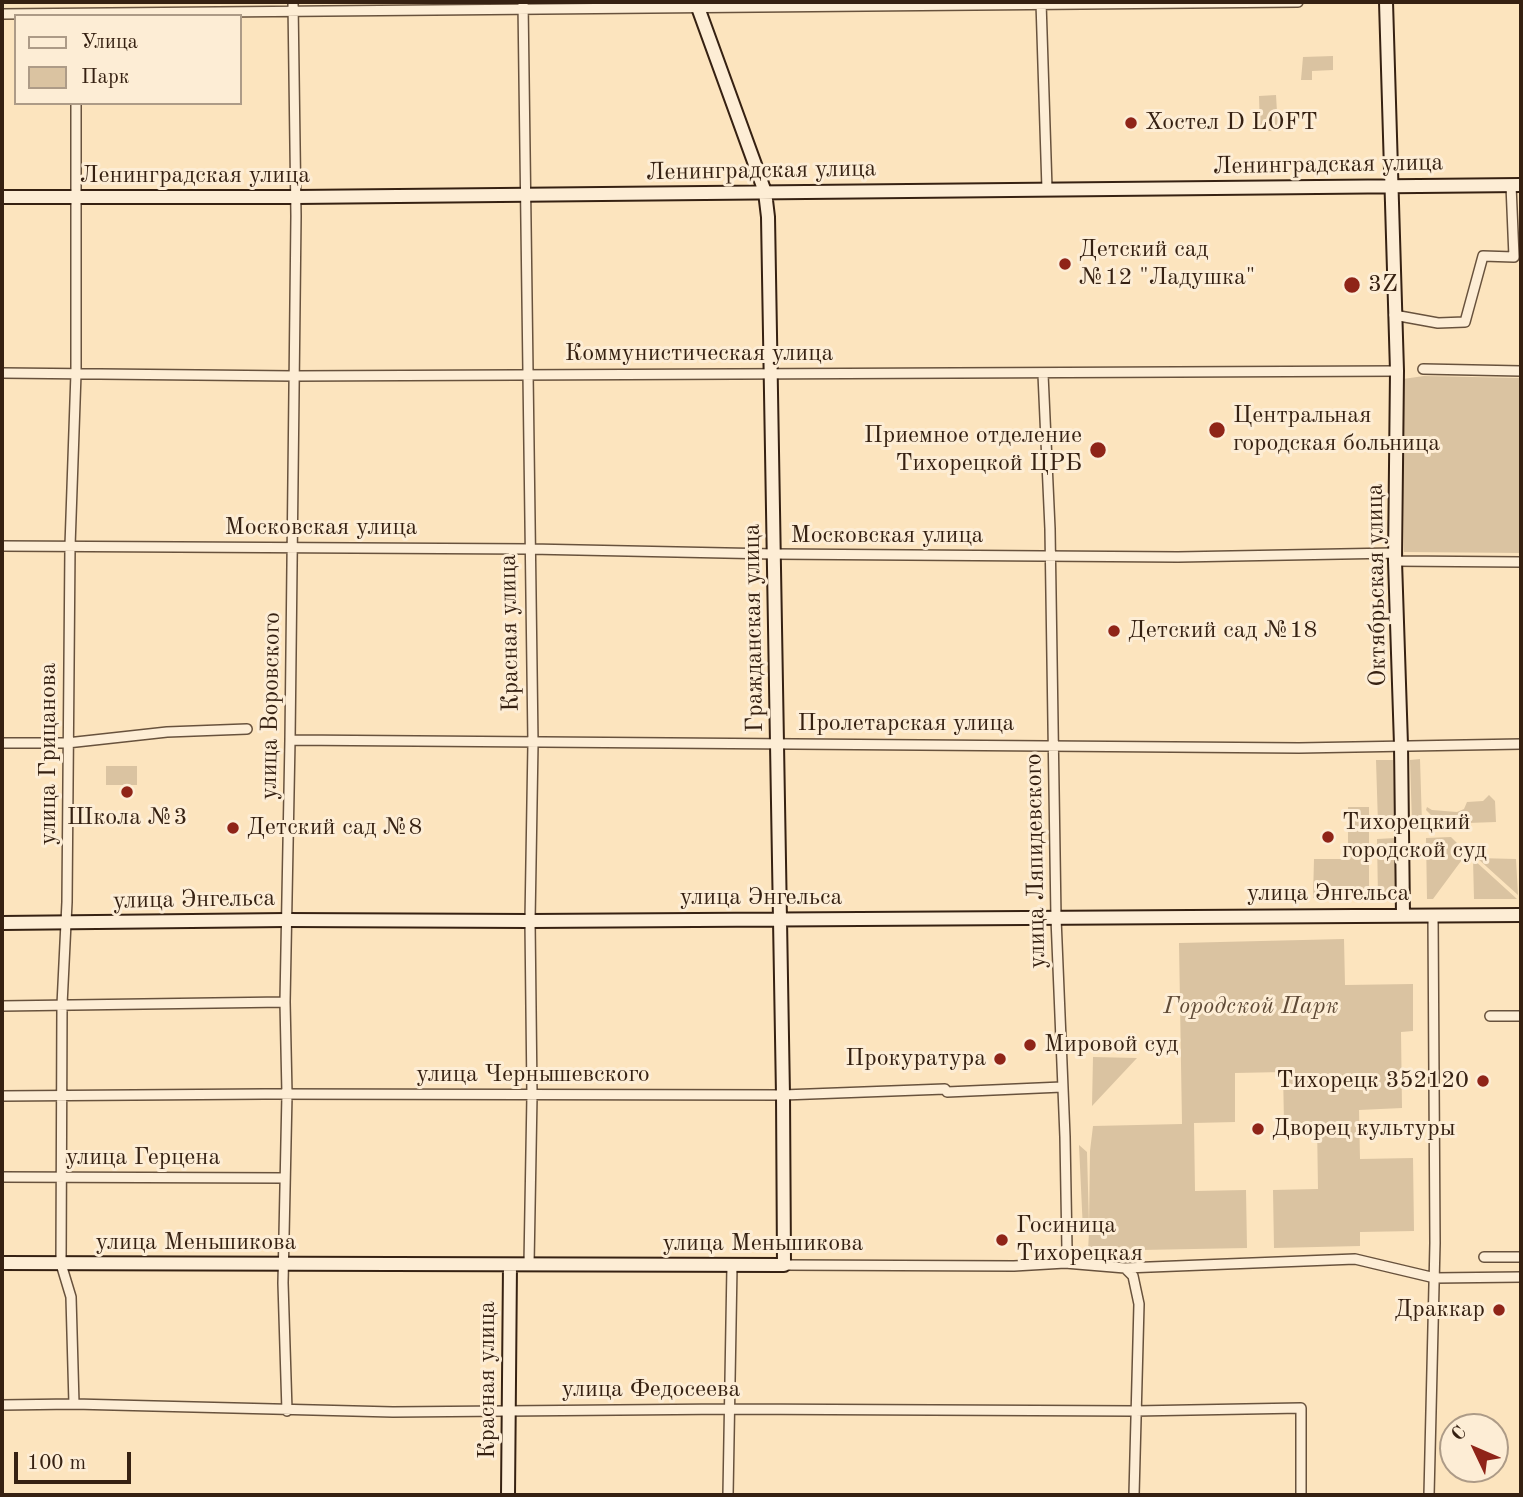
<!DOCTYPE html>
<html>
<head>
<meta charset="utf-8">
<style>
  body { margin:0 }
  #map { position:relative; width:1523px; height:1497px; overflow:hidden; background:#fce4be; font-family:"Old Standard TT",serif }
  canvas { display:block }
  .frame { position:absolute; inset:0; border:4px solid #362112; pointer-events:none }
  .legend { position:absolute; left:14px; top:14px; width:228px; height:91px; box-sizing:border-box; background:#fdedd5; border:2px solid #ad9b87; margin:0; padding:9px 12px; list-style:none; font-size:21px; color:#362112 }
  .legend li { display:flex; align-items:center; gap:14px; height:35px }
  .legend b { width:35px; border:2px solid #ad9b87 }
  .north { position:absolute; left:1439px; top:1413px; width:70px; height:70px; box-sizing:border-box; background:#fdedd5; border:2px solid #ad9b87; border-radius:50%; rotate:314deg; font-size:19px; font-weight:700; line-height:28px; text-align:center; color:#362112 }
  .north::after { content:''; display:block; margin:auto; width:24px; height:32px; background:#8f2418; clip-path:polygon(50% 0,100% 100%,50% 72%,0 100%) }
  .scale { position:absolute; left:14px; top:1452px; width:117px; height:32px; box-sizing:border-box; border:4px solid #362112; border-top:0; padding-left:9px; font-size:21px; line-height:24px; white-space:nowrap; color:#362112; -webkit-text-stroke:5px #fdedd5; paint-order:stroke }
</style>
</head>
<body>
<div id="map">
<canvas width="1523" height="1497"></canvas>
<div class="frame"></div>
<ul class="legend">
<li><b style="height:9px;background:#fdedd5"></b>Улица</li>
<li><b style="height:19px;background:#dac3a1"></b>Парк</li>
</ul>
<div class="north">С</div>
<div class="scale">100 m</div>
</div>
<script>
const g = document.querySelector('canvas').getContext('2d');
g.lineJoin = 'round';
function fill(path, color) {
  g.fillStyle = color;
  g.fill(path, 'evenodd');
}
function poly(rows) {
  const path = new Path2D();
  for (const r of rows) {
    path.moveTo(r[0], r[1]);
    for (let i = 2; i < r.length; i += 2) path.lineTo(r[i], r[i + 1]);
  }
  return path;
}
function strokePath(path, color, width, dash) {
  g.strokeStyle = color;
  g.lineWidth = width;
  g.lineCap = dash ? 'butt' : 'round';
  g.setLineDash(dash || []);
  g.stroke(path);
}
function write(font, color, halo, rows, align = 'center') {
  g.font = font + ' "Old Standard TT",serif';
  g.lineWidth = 6;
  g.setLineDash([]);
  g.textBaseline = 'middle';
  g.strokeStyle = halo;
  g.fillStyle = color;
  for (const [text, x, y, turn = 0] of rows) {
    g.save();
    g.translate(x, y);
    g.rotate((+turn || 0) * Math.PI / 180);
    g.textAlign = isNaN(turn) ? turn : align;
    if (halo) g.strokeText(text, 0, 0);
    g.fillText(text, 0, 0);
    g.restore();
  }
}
fill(poly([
  [1333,56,1333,70,1312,71,1312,80,1301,80,1303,57],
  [1276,95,1277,112,1289,112,1289,126,1275,126,1274,131,1260,131,1259,96],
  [1424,376,1521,378,1521,553,1404,552,1403,379],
  [1420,759,1422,824,1412,824,1410,760],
  [1376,760,1393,760,1395,824,1378,824],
  [106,766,137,766,137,785,106,785],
  [1489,795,1495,801,1496,822,1440,824,1426,810,1427,807,1432,810,1457,812,1464,809,1467,802,1483,801],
  [1348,807,1369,807,1369,898,1313,898,1314,859,1348,859],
  [1451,837,1467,853,1433,899,1427,899,1426,838],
  [1395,838,1395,892,1388,898,1378,899,1377,839],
  [1477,858,1516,859,1518,895],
  [1473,859,1517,899,1474,899],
  [1344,939,1345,985,1413,984,1413,1031,1401,1032,1402,1108,1359,1110,1360,1159,1413,1158,1414,1231,1360,1232,1360,1246,1274,1248,1273,1190,1318,1189,1317,1123,1284,1123,1283,1072,1235,1073,1235,1122,1194,1123,1195,1191,1246,1190,1247,1248,1088,1251,1089,1232,1083,1231,1079,1145,1087,1152,1089,1225,1090,1151,1093,1126,1182,1124,1179,943],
  [1093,1057,1137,1058,1092,1106]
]), '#dac3a1');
const street = poly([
  [523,2,533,743,530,921,532,1095,529,1264],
  [1041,2,1047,189],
  [2,14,1298,2],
  [1394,315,1438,323,1465,322,1483,256,1514,257,1511,185],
  [1423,369,1521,371],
  [2,373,294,376,1397,371],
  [1043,374,1050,529,1056,918,1065,1137,1067,1249,1065,1263],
  [2,546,530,549,774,554,1178,557,1395,553],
  [1395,561,1521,562],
  [290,740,1299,748,1521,744],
  [2,743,67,743,167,732,247,729],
  [2,1006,285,1002],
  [1490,1016,1521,1016],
  [2,1096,265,1094,783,1095,945,1089,947,1092,1062,1087],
  [2,1177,285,1178],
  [1484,1257,1521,1257],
  [784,1265,1014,1266,1065,1263,1125,1268,1355,1259,1435,1278,1521,1277],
  [1125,1268,1133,1276,1139,1304,1134,1495],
  [74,1404,71,1297,61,1264,62,1005,67,902,70,546,76,373,76,103],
  [2,1405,74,1404,393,1412,730,1409,1135,1411,1301,1408,1301,1495],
  [287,1411,283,1283,287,1094,285,1002,290,740,296,216,293,2],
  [728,1495,732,1266],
  [1429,1495,1435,1243,1433,915]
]);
const secondary = poly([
  [1386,2,1397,371,1395,561,1401,745,1403,915],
  [2,197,296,197,1521,185],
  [2,923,286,920,530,921,1521,915],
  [2,1263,784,1265,783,1095,768,217,765,192,696,2],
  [508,1495,510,1265]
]);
strokePath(street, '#68523d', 12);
strokePath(secondary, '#362112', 16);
strokePath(street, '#fdedd5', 9);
strokePath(secondary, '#fdedd5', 12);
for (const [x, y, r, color] of [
  [1131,123,7,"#8f2418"],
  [1065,264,7,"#8f2418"],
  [1352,285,9,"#8f2418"],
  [1217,430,9,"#8f2418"],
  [1098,450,9,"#8f2418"],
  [1114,631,7,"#8f2418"],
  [127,792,7,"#8f2418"],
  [233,828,7,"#8f2418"],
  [1328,837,7,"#8f2418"],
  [1030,1045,7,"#8f2418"],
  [1000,1059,7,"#8f2418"],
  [1483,1081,7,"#8f2418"],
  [1258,1129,7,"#8f2418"],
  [1002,1240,7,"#8f2418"],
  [1499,1310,7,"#8f2418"]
]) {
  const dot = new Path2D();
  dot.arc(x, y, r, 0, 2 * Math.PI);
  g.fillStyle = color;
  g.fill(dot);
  strokePath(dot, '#fdedd5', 2.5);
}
write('24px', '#362112', '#fdedd5', [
  ["Хостел D LOFT",1145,123],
  ["Детский сад",1079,250],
  ["№12 \"Ладушка\"",1079,278],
  ["3Z",1368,285],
  ["Центральная",1233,416],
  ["городская больница",1233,444],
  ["Приемное отделение",1082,436,"right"],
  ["Тихорецкой ЦРБ",1082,464,"right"],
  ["Детский сад №18",1128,631],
  ["Школа №3",127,818,"center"],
  ["Тихорецкий",1342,823],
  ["городской суд",1342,851],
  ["Детский сад №8",247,828],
  ["Мировой суд",1044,1045],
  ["Прокуратура",986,1059,"right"],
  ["Тихорецк 352120",1469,1081,"right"],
  ["Дворец культуры",1272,1129],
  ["Госиница",1016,1226],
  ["Тихорецкая",1016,1254],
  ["Драккар",1485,1310,"right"]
], 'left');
write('24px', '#362112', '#fdedd5', [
  ["Ленинградская улица",1328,165,-1],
  ["Ленинградская улица",761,171,-1],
  ["Ленинградская улица",195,176],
  ["Коммунистическая улица",699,354],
  ["Московская улица",321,528],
  ["Московская улица",887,536],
  ["Октябрьская улица",1377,585,-91],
  ["Гражданская улица",754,628,-91],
  ["Красная улица",510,633,-91],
  ["улица Воровского",271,706,-89],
  ["Пролетарская улица",906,724],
  ["улица Грицанова",49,754,-90],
  ["улица Ляпидевского",1036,861,-91],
  ["улица Энгельса",1328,894],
  ["улица Энгельса",761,898],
  ["улица Энгельса",194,900,-1],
  ["улица Чернышевского",533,1075],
  ["улица Герцена",143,1158],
  ["улица Меньшикова",196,1243],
  ["улица Меньшикова",763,1244],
  ["Красная улица",488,1380,-90],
  ["улица Федосеева",651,1390]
]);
write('italic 24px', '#5f4a36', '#fdedd5', [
  ["Городской Парк",1251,1007]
]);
</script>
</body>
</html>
